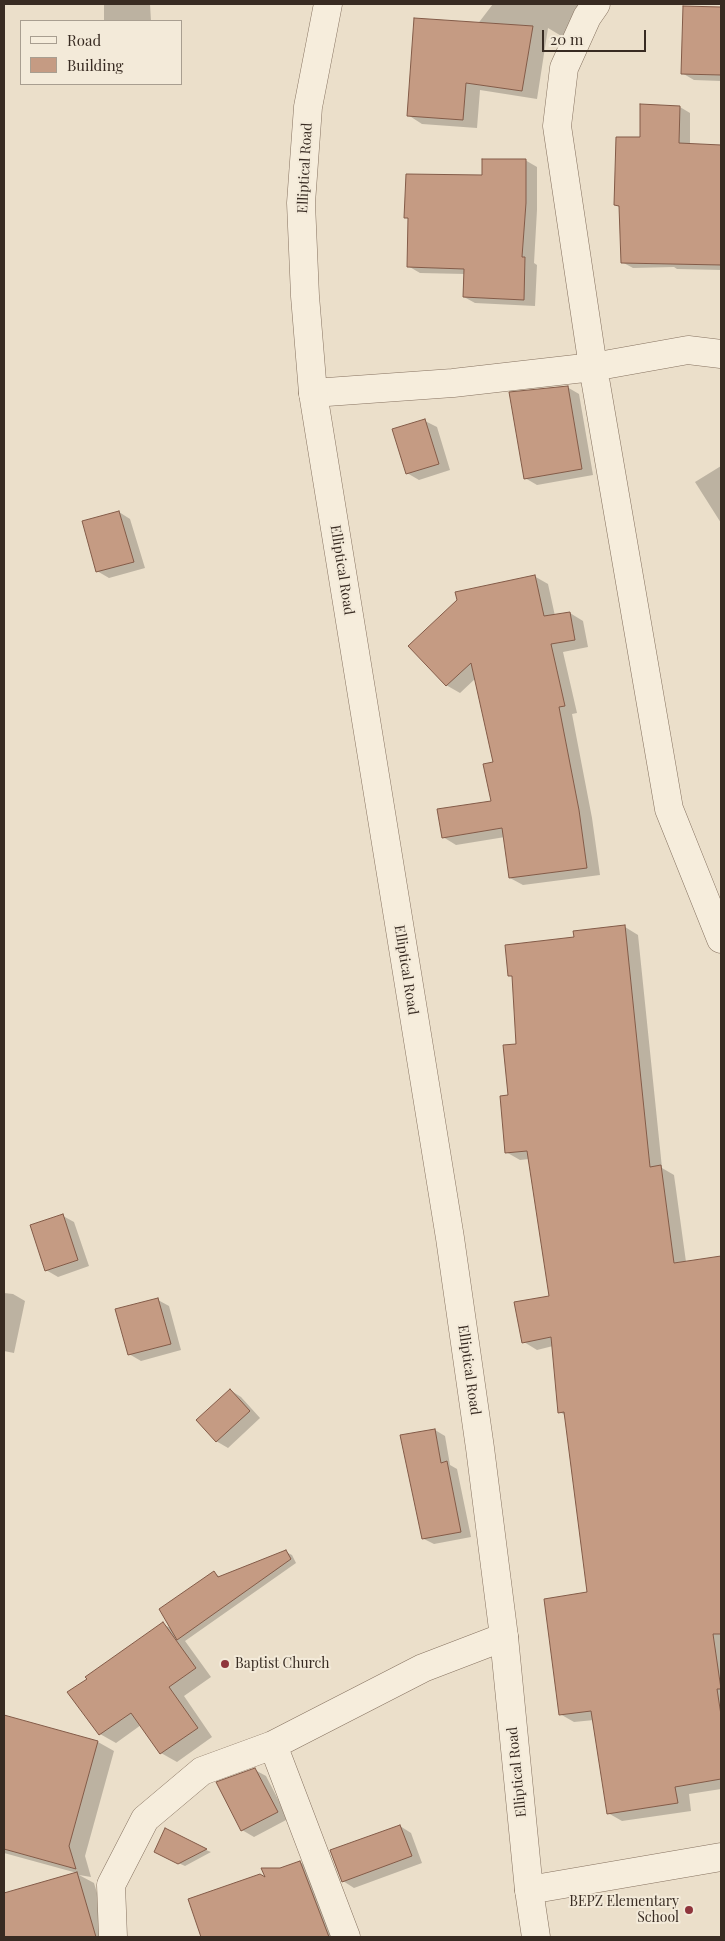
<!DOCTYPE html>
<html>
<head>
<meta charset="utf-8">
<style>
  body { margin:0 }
  #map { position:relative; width:725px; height:1941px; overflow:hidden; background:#ebdfca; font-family:"Playfair Display",serif }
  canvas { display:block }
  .frame { position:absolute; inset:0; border:5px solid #382b22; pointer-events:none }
  .legend { position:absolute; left:20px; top:20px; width:162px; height:65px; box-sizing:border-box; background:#f3ead9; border:1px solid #a89e90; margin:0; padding:6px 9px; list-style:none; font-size:15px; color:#382b22 }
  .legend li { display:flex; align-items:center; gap:10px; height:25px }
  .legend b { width:25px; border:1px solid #a89e90 }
  .scale { position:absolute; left:542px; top:30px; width:104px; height:22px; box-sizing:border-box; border:2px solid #382b22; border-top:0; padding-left:6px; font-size:15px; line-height:18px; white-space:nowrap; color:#382b22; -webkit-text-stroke:4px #f3ead9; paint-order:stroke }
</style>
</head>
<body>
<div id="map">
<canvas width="725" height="1941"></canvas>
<div class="frame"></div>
<ul class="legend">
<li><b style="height:6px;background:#f6eddc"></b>Road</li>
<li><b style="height:14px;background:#c59b83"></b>Building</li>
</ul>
<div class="scale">20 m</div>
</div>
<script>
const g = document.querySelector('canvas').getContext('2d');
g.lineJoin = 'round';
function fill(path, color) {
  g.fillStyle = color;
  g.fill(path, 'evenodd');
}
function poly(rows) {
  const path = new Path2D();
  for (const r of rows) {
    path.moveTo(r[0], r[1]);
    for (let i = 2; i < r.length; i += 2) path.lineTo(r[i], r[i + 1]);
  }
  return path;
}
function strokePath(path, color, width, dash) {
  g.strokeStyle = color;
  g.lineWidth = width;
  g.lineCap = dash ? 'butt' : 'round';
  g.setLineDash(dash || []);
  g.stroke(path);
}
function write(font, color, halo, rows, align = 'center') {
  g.font = font + ' "Playfair Display",serif';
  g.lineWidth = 4;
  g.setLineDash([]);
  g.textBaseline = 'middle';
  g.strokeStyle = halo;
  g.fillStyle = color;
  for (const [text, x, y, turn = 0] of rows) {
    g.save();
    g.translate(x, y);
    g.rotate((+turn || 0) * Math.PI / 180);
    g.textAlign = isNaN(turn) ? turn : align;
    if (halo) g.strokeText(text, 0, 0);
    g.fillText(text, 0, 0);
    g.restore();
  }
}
fill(poly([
  [104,4,150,4,151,21,104,21],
  [493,4,586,4,563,37,548,28,537,99,480,90,477,128,422,124,408,115],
  [684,7,721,8,721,81,694,80,682,73],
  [680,107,690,113,690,145,721,146,721,270,677,269,674,267,633,268,622,262,620,207,616,205,641,138],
  [525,160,537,167,537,210,534,263,537,265,535,306,475,303,464,297,465,274,420,273,408,266,409,219,406,217,483,177],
  [567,387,579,394,593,475,537,485,525,478],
  [425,421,437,427,450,470,419,480,407,473],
  [721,466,721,523,695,482],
  [119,512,130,519,145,568,109,578,97,571],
  [534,576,548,584,555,616,570,613,583,621,588,647,563,652,577,713,572,714,592,818,600,875,523,885,510,878,505,837,456,845,443,837,492,802,495,763,476,678,460,693,446,685],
  [625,927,638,935,662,1168,674,1175,686,1262,721,1257,721,1582,718,1582,721,1606,721,1789,689,1794,691,1811,622,1821,608,1813,594,1720,574,1722,560,1714,588,1593,566,1416,560,1412,553,1346,537,1350,524,1342,550,1297,529,1159,520,1160,506,1152,510,1096,517,1045,513,977,509,975,575,938],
  [63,1216,74,1222,89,1266,58,1277,46,1270],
  [4,1293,13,1294,25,1301,14,1353,4,1351],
  [158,1300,169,1306,181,1350,141,1361,129,1354],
  [230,1390,241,1397,260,1418,228,1448,216,1441],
  [435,1430,445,1436,450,1465,457,1469,471,1537,434,1544,424,1539],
  [286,1552,292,1555,296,1563,185,1641,211,1677,184,1696,212,1737,177,1762,161,1753,141,1725,116,1743,100,1734,163,1624,172,1629,214,1573,220,1577],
  [4,1716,98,1742,114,1751,85,1856,91,1877,79,1875,94,1883,110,1937,6,1937,4,1931,4,1894,77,1873,4,1853],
  [255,1770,266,1776,288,1819,254,1837,242,1830],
  [400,1826,411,1833,422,1863,354,1888,343,1881],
  [166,1830,206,1850,211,1852,185,1866,161,1855],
  [300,1862,317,1872,342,1937,202,1937,189,1900,268,1880]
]), '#0003');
const building = poly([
  [683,6,721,7,721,75,681,74,683,6],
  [414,18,533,26,522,91,466,83,463,120,407,116,414,18],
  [640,104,680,106,679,143,721,145,721,265,621,263,619,206,614,205,616,137,640,137,640,104],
  [482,159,526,159,526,203,522,257,525,257,524,300,463,297,464,269,407,267,408,218,404,218,406,174,482,175,482,159],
  [568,386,582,469,524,479,509,392,568,386],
  [425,419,439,464,406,474,392,429,425,419],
  [119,511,134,562,96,572,82,521,119,511],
  [535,575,544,616,570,612,575,640,551,644,565,706,559,707,579,810,587,868,509,878,502,828,442,838,437,809,491,801,483,764,493,762,471,663,446,686,408,646,457,600,455,592,535,575],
  [625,925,650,1167,661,1165,674,1263,721,1256,721,1634,713,1634,721,1689,717,1689,721,1715,721,1779,675,1787,678,1803,607,1814,591,1711,559,1715,544,1599,587,1592,564,1412,558,1413,551,1337,522,1343,514,1302,549,1296,527,1151,505,1153,500,1096,508,1095,503,1045,516,1044,512,976,508,976,505,945,574,937,573,931,625,925],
  [63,1214,78,1260,45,1271,30,1225,63,1214],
  [158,1298,171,1344,128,1355,115,1309,158,1298],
  [230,1389,250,1411,216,1442,196,1420,230,1389],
  [435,1429,441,1463,447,1461,461,1532,422,1539,400,1435,435,1429],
  [286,1550,291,1559,177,1640,159,1609,214,1571,218,1577,286,1550],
  [163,1622,196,1668,169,1687,198,1728,160,1754,131,1713,99,1735,67,1692,87,1679,85,1677,163,1622],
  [4,1715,98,1741,69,1846,76,1869,4,1849,4,1715],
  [255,1768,278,1812,241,1831,216,1782,255,1768],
  [400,1825,412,1856,342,1882,330,1850,400,1825],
  [165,1828,207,1849,178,1864,154,1852,165,1828],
  [300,1861,329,1937,201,1937,188,1899,260,1874,265,1877,261,1868,280,1868,300,1861],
  [77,1872,96,1937,4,1937,4,1893,77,1872]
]);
fill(building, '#c59b83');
strokePath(building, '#835b48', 1);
const minor = poly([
  [596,4,587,17,564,68,557,126,593,367,669,809,721,939],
  [313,393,453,383,593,367,688,350,721,354],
  [273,1745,346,1937],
  [529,1890,721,1857],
  [113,1937,111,1885,145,1819,202,1771,273,1745,423,1668,504,1637]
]);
const tertiary = poly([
  [328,4,308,107,301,203,305,296,313,393,450,1238,480,1448,504,1637,529,1890,536,1937]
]);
strokePath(minor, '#867260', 29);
strokePath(tertiary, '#867260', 29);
strokePath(minor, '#f6eddc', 28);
strokePath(tertiary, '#f6eddc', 28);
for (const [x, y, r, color] of [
  [225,1664,5,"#8f353c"],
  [689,1910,5,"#8f353c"]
]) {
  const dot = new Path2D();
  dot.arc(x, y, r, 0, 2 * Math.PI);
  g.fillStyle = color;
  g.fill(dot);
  strokePath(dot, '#f3ead9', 2);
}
write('14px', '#382b22', '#f3ead9', [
  ["Elliptical Road",305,168,-87],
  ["Elliptical Road",342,570,81],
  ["Elliptical Road",406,970,81],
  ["Elliptical Road",469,1370,82],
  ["Elliptical Road",517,1772,-96]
]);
write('14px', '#382b22', '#f3ead9', [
  ["Baptist Church",235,1664],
  ["BEPZ Elementary",679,1902,"right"],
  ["School",679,1918,"right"]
], 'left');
</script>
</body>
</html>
